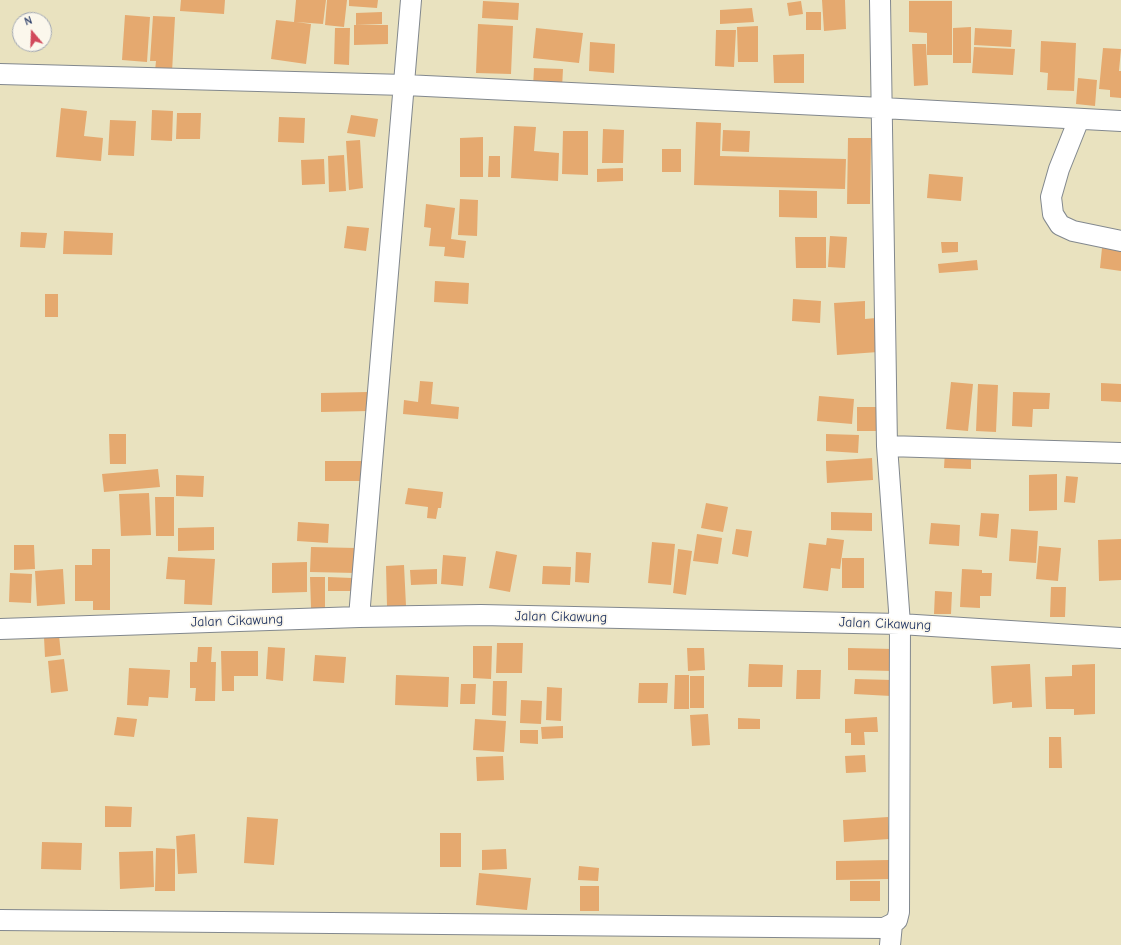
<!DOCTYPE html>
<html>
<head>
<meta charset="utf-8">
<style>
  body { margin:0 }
  #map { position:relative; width:1121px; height:945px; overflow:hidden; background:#e9e2bf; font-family:"Comic Neue",sans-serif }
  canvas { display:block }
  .north { position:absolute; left:12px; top:12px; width:40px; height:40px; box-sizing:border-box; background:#fbf7ec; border:1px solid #a1a7b3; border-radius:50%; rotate:341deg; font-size:11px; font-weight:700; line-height:16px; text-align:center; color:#1b2f5e }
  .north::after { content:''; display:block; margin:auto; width:14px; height:18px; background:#d1495b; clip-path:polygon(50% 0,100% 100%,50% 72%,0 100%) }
</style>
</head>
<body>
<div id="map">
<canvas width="1121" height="945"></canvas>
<div class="north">N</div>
</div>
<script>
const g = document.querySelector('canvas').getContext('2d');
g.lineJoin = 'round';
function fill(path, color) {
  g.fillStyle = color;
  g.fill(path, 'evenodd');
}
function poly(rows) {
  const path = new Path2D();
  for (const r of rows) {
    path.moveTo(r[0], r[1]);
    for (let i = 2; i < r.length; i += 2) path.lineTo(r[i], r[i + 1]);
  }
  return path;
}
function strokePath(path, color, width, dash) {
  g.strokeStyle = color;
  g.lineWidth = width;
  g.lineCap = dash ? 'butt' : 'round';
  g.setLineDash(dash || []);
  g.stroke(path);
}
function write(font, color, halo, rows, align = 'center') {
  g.font = font + ' "Comic Neue",sans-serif';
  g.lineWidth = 3.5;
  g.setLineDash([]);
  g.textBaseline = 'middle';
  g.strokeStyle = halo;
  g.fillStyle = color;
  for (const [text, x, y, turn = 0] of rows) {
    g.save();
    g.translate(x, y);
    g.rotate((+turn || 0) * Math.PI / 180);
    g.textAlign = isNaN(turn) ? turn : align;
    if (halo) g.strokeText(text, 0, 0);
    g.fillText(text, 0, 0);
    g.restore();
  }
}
fill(poly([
  [181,0,225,0,224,14,180,11],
  [296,0,326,0,323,24,296,22,311,24,306,64,271,59,276,20,294,22],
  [327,0,347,0,344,27,325,25],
  [349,0,378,0,377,8,349,6],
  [822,0,845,0,846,29,824,31],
  [483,1,519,3,518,20,482,18],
  [801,1,803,14,789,16,787,3],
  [909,1,952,1,952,55,927,55,927,33,909,32],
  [752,8,754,22,720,24,720,10],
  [382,12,382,24,356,25,356,13],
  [806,12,821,12,821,30,806,30],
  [125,15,150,17,147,62,122,60],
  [153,16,175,17,172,72,155,71,156,61,150,61],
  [478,24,513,26,511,74,476,73],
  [354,25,388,25,388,44,354,45],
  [758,26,758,62,738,62,737,27],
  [971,27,971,63,953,63,953,28],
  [335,28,350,28,349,65,334,64],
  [536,28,583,33,579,63,533,58],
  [975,28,1012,30,1011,47,974,45],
  [716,30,736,30,734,67,715,66],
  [1041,41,1076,43,1074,91,1047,90,1048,73,1040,72],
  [590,42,615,44,614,73,589,71],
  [912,44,926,44,928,85,914,86],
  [974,47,1015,49,1013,75,972,73],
  [1103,48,1121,49,1119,71,1121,71,1121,98,1110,97,1110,90,1099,89],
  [804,54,804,83,774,83,773,55],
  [534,68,563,69,562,88,533,87],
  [1078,78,1097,80,1095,106,1076,104],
  [61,108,87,111,84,136,103,138,101,161,56,157],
  [152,110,173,111,172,141,151,140],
  [177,113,201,113,200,139,176,139],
  [351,115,378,119,375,137,347,133],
  [279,117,305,118,304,143,278,142],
  [110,120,136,121,134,156,108,155],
  [696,122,721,123,720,156,846,159,845,189,694,185],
  [514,126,536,127,534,151,559,153,558,181,511,178],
  [603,129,624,130,623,163,602,163],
  [723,130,750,131,749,152,722,151],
  [563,131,588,131,588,175,562,174],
  [483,137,483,177,460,177,460,138],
  [848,138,871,138,870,204,847,204],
  [360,140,363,188,349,190,346,141],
  [662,149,681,149,681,172,662,172],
  [344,155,346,191,329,192,328,156],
  [489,156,500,156,500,177,488,177],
  [324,159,325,184,302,185,301,160],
  [623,168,623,181,597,182,597,169],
  [929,174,963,177,961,201,927,198],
  [779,190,817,191,817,218,779,217],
  [460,199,478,200,477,236,458,235],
  [426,204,455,208,451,239,466,241,464,258,444,256,445,247,429,246,431,228,424,227],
  [347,226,369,228,366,251,344,248],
  [64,231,113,233,112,255,63,254],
  [21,232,47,233,45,248,20,247],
  [830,236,847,237,845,268,828,267],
  [795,237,826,237,826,268,796,268],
  [941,242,958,242,958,252,942,253],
  [1102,248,1121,250,1121,271,1100,268],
  [977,260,978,270,939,273,938,264],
  [435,281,469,283,468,304,434,302],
  [45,294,58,294,58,317,45,317],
  [793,299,821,301,820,323,792,321],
  [865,301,865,319,876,318,878,352,837,355,834,303],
  [420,381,433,382,431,404,459,407,458,419,403,414,404,400,418,402],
  [951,382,973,384,968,431,946,429],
  [1101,383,1121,384,1121,402,1101,401],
  [978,384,998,385,996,432,976,431],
  [368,392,369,411,321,412,321,393],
  [1013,392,1050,393,1049,409,1033,409,1032,427,1012,426],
  [819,396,854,399,852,424,817,421],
  [857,407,878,407,878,431,857,431],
  [109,434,126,434,126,464,110,464],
  [826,434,859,435,858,453,826,451],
  [945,451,971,453,971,469,944,468],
  [872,458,873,480,827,483,826,461],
  [325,461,365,461,364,481,325,481],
  [158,469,160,487,104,492,102,474],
  [1057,474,1057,510,1029,511,1029,475],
  [176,475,204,476,203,497,176,496],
  [1066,476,1078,477,1075,503,1064,502],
  [408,488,443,492,441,508,438,508,436,519,427,518,428,507,405,504],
  [149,493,151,535,121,536,119,494],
  [155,497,174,497,174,536,156,536],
  [706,503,728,507,723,532,701,528],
  [831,512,872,513,872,531,831,530],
  [981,513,999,514,997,538,979,536],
  [298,522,329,524,328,543,297,541],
  [931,523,960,525,959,546,929,544],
  [214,527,214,550,178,551,178,528],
  [736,529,752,531,748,557,732,554],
  [1011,529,1038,531,1036,563,1009,561],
  [697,534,722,538,718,564,693,561],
  [827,538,844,540,840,569,831,568,828,591,803,588,809,543,826,545],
  [1121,539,1121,580,1099,581,1098,540],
  [652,542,675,544,671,585,648,583],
  [14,545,34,545,35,569,14,570],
  [1039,546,1061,548,1058,581,1036,579],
  [311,547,356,548,356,573,310,572],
  [92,549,110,549,110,610,93,610,93,601,75,601,75,565,92,565],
  [678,549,692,551,686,595,673,593],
  [496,551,517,555,510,592,489,588],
  [576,552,591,553,589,583,575,582],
  [443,555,466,557,463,586,441,584],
  [168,557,215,559,212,605,184,604,185,580,166,579],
  [842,558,864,558,864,588,842,588],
  [307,562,307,592,272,593,272,563],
  [404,565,406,606,387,606,386,566],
  [543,566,571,567,570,585,542,584],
  [63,569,65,604,37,606,35,571],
  [437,569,437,584,411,585,410,570],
  [962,569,982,570,982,573,992,573,991,596,980,596,980,608,960,607],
  [10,573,32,574,31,603,9,602],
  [310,577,325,577,325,608,311,608],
  [328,577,352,578,352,591,328,591],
  [1051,587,1066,587,1065,617,1050,617],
  [935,591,952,592,951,614,934,614],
  [59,635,61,655,45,657,44,637],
  [497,643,523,643,522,673,496,673],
  [473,646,492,646,491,679,473,678],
  [198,647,212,647,211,662,216,662,215,701,195,701,196,688,190,688,190,662,197,662],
  [268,647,285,648,283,681,266,679],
  [687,648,704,648,705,670,688,671],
  [848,648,893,649,893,671,848,670],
  [221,651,258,651,258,676,234,676,234,691,222,691],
  [315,655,346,657,344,683,313,681],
  [64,659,68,691,51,693,48,661],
  [749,664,783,665,782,687,748,687],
  [1030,664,1032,707,1012,708,1012,702,993,704,991,666],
  [1095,664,1095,714,1074,715,1074,709,1046,709,1045,677,1072,676,1072,665],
  [129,668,170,670,168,698,149,697,148,706,127,705],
  [797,670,821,670,820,699,796,699],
  [396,675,449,677,448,707,395,705],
  [675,675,689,675,689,709,674,709],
  [690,676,704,676,704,708,690,708],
  [855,679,892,680,891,696,854,694],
  [493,681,507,681,506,716,492,715],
  [639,683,668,683,667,703,638,703],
  [461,684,476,684,475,704,460,704],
  [547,687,562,688,561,721,546,720],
  [521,700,542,701,541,724,520,723],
  [708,714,710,745,692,746,690,715],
  [117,717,137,719,134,737,114,735],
  [877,717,878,732,864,732,865,745,851,745,851,733,845,733,845,719],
  [738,718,760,719,760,729,738,729],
  [475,719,506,721,504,752,473,750],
  [563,726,563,738,542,739,541,727],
  [520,730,538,730,538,744,520,743],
  [1049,737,1061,737,1062,768,1049,768],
  [865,755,866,772,846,773,845,756],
  [503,756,504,780,477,781,476,757],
  [105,806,132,807,131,827,105,827],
  [247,817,278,819,274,865,244,863],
  [888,817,889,839,844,842,843,820],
  [440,833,461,833,461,867,440,867],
  [195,834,197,873,178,874,176,836],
  [42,842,82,843,81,870,41,869],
  [156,848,175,849,175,891,155,891],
  [506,849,507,869,482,870,482,850],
  [153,851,154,887,120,889,119,852],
  [889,860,889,879,836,880,836,861],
  [579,866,599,868,598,881,578,880],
  [479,873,531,878,527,910,476,905],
  [850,881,880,881,880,901,850,901],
  [580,886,599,886,599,911,580,911]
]), '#e5a96f');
const street = poly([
  [0,74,405,85,882,108,1121,121],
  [1079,119,1059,169,1051,197,1053,214,1060,225,1073,231,1121,241],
  [887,446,1121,453],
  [359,617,411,0],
  [0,629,359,617,481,615,900,624,1121,638],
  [0,920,884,928,892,924,897,920,899,912,900,624,887,446,880,0],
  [890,945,892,924]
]);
strokePath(street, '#82888e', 22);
strokePath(street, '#fff', 20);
write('14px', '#1b2f5e', '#fbf7ec', [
  ["Jalan Cikawung",561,617,1],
  ["Jalan Cikawung",237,621,-2],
  ["Jalan Cikawung",885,624,2]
]);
</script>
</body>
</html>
